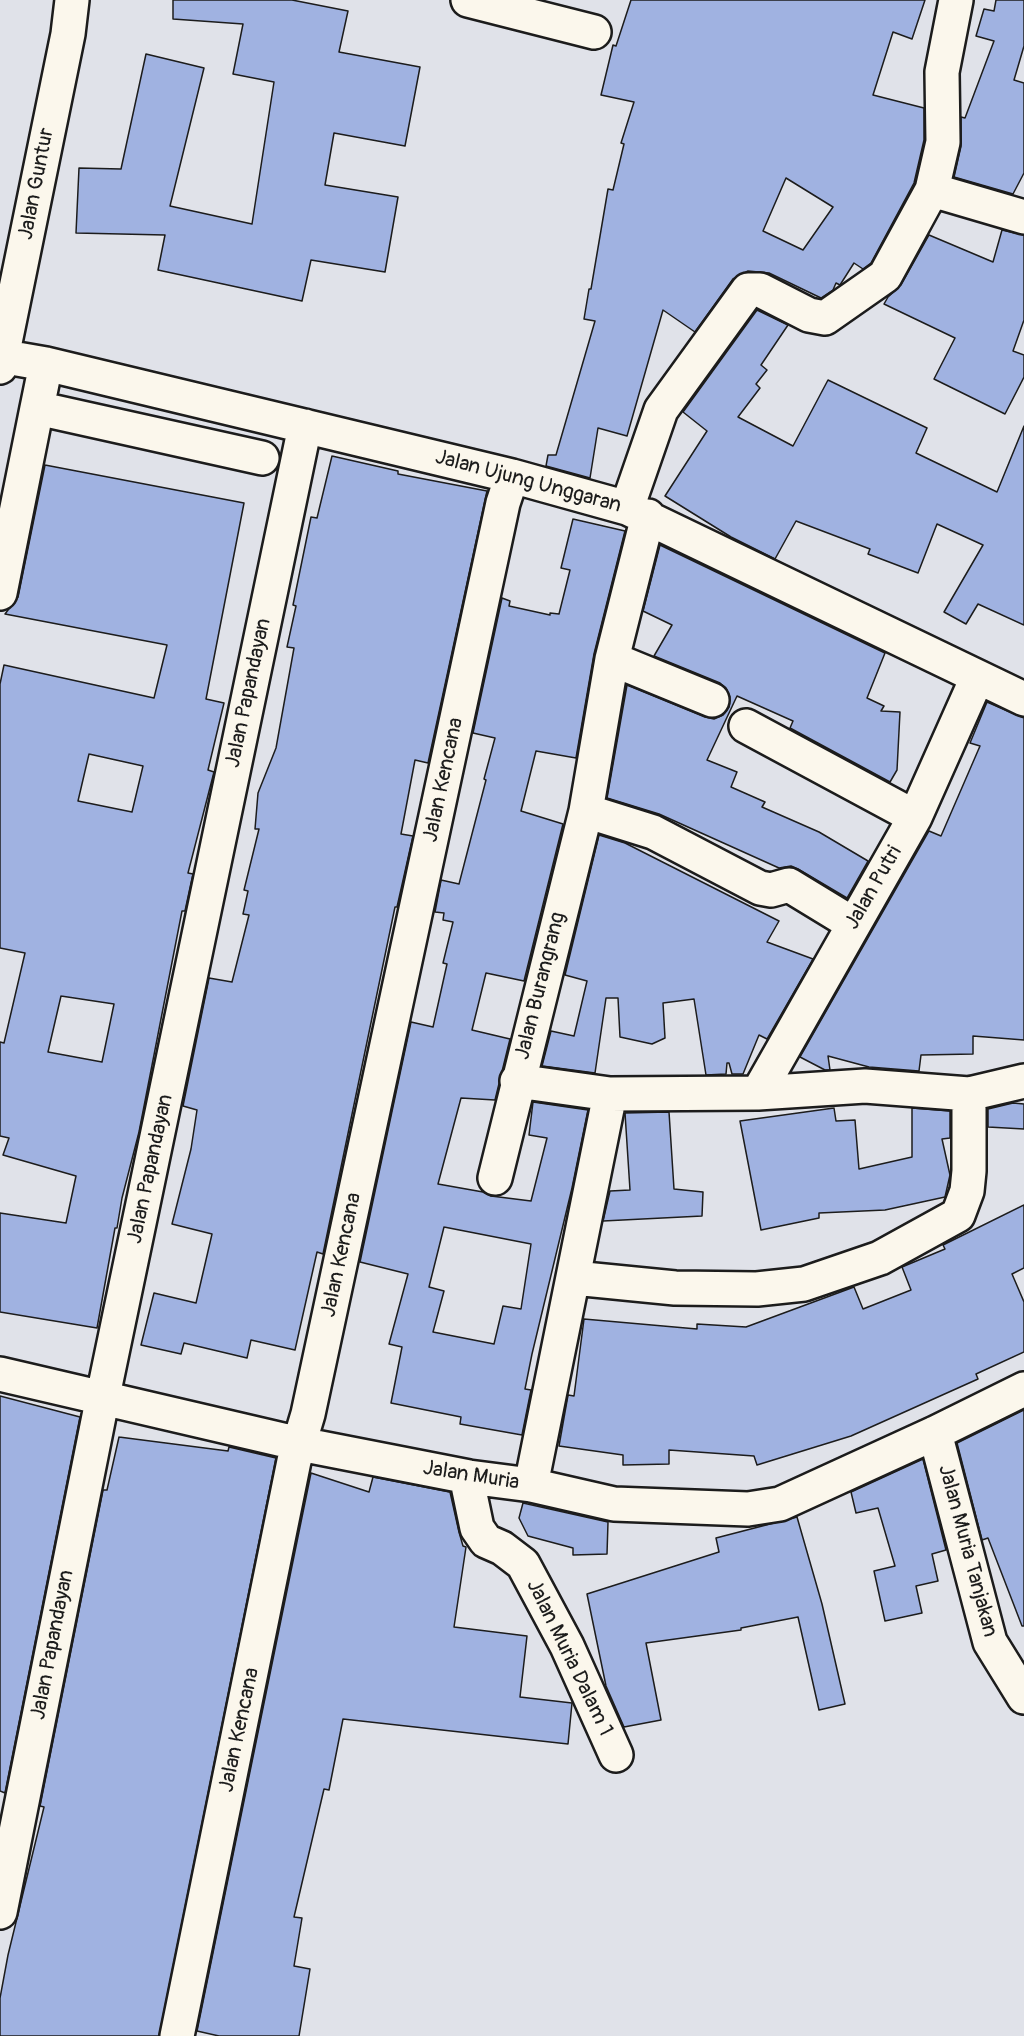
<!DOCTYPE html>
<html>
<head>
<meta charset="utf-8">
<style>
  body { margin:0 }
  canvas { display:block; background:#e0e2e9 }
</style>
</head>
<body>
<canvas width="1024" height="2036"></canvas>
<script>
const g = document.querySelector('canvas').getContext('2d');
g.lineJoin = 'round';
function fill(path, color) {
  g.fillStyle = color;
  g.fill(path, 'evenodd');
}
function poly(rows) {
  const path = new Path2D();
  for (const r of rows) {
    path.moveTo(r[0], r[1]);
    for (let i = 2; i < r.length; i += 2) path.lineTo(r[i], r[i + 1]);
  }
  return path;
}
function strokePath(path, color, width, dash) {
  g.strokeStyle = color;
  g.lineWidth = width;
  g.lineCap = dash ? 'butt' : 'round';
  g.setLineDash(dash || []);
  g.stroke(path);
}
function write(font, color, halo, rows, align = 'center') {
  g.font = font + ' Pangolin,sans-serif';
  g.lineWidth = 5;
  g.setLineDash([]);
  g.textBaseline = 'middle';
  g.strokeStyle = halo;
  g.fillStyle = color;
  for (const [text, x, y, turn = 0] of rows) {
    g.save();
    g.translate(x, y);
    g.rotate((+turn || 0) * Math.PI / 180);
    g.textAlign = isNaN(turn) ? turn : align;
    if (halo) g.strokeText(text, 0, 0);
    g.fillText(text, 0, 0);
    g.restore();
  }
}
const building = poly([
  [173,0,292,0,348,11,339,52,420,67,405,146,334,133,325,185,398,197,385,272,311,260,302,301,158,270,165,235,76,233,79,168,121,169,146,54,204,68,170,206,252,224,274,82,233,74,243,24,173,19,173,0],
  [631,0,925,0,912,39,893,32,873,95,924,108,924,140,914,183,871,263,863,269,854,263,840,285,836,283,833,290,821,298,769,273,748,271,733,279,695,332,663,310,627,436,598,428,590,478,546,466,548,455,556,455,595,321,584,319,589,289,591,289,608,189,613,190,624,144,621,143,634,102,601,95,613,45,616,46,631,0],
  [786,178,833,207,803,250,763,231,786,178],
  [996,0,1024,0,1024,46,1014,80,1024,83,1024,173,1013,194,954,177,961,146,961,117,965,118,994,41,976,36,984,9,994,11,996,0],
  [1002,230,1024,235,1024,320,1013,351,1024,355,1024,377,1005,414,934,379,955,338,884,304,888,297,901,285,929,235,993,262,1002,230],
  [757,310,788,325,761,365,767,370,756,384,760,388,738,417,793,446,828,380,927,428,916,453,997,492,1024,426,1024,625,978,604,966,624,944,612,983,545,937,524,918,573,868,554,870,549,796,521,775,559,731,537,665,496,707,431,683,412,757,310],
  [332,456,398,471,398,474,487,491,428,763,415,760,401,834,413,836,397,907,395,907,323,1254,317,1252,295,1350,251,1340,247,1358,184,1343,181,1354,141,1345,154,1293,196,1303,212,1234,172,1224,191,1149,197,1110,183,1106,209,978,232,982,249,915,243,914,248,891,244,890,259,829,255,829,258,793,276,748,294,648,287,647,296,606,293,605,311,517,317,518,332,456],
  [45,465,244,503,206,699,224,703,208,770,214,772,188,873,193,874,185,911,182,911,139,1132,122,1198,117,1228,115,1228,97,1328,0,1312,0,1213,66,1223,76,1176,3,1155,9,1138,0,1136,0,1042,4,1043,25,953,0,948,0,684,4,665,154,698,167,645,5,614,18,597,45,465],
  [89,754,143,766,132,812,78,801,89,754],
  [61,996,114,1004,102,1062,48,1052,61,996],
  [573,519,625,531,594,654,576,758,536,751,521,811,563,824,524,981,486,973,472,1030,510,1039,495,1100,461,1098,438,1184,483,1192,491,1196,531,1201,547,1138,529,1135,533,1102,588,1110,572,1188,532,1354,525,1389,531,1390,522,1435,460,1424,461,1417,391,1403,402,1347,389,1344,408,1274,360,1262,411,1022,433,1027,447,964,443,963,453,922,443,920,444,913,435,912,441,880,459,884,486,780,484,779,495,738,473,733,502,598,510,601,509,606,550,615,550,613,559,614,570,570,561,568,573,519],
  [444,1227,531,1244,521,1309,503,1306,494,1344,433,1332,444,1291,429,1287,444,1227],
  [660,545,885,653,867,698,884,706,881,711,900,712,897,770,890,782,790,728,793,721,737,696,707,760,737,772,731,787,765,802,762,807,819,832,868,861,847,898,798,869,791,866,779,868,659,814,607,798,627,685,705,717,714,719,723,715,729,707,730,697,726,688,720,683,654,656,672,625,643,611,660,545],
  [987,702,1024,718,1024,1040,973,1036,973,1054,921,1055,919,1071,869,1067,828,1056,830,1070,825,1070,800,1057,929,831,941,836,980,746,970,743,987,702],
  [599,835,625,843,779,921,767,942,813,959,767,1039,759,1035,743,1074,732,1074,729,1063,727,1063,726,1074,706,1075,694,999,663,1003,665,1038,652,1044,620,1037,618,998,606,998,595,1073,542,1066,551,1031,574,1036,587,981,565,975,599,835],
  [1013,1103,1024,1104,1024,1129,988,1127,988,1109,1013,1103],
  [834,1108,836,1121,855,1120,859,1169,912,1157,912,1108,950,1111,950,1138,942,1139,950,1175,945,1197,885,1210,819,1213,819,1218,761,1230,740,1121,834,1108],
  [669,1112,674,1189,703,1192,702,1216,603,1221,610,1191,630,1190,625,1113,669,1112],
  [1024,1205,1024,1268,1012,1274,1024,1302,1024,1352,976,1374,978,1379,851,1436,757,1465,754,1456,669,1450,669,1464,623,1465,623,1455,559,1446,568,1395,574,1396,584,1319,697,1329,697,1324,746,1327,854,1287,863,1309,911,1290,902,1267,945,1249,943,1245,1024,1205],
  [0,1396,80,1417,5,1793,0,1791,0,1396],
  [1024,1410,1024,1626,1022,1626,988,1538,982,1540,957,1443,1024,1410],
  [119,1437,228,1451,229,1447,276,1458,159,2036,0,2036,0,1998,8,1955,44,1807,40,1806,103,1490,107,1490,119,1437],
  [923,1459,946,1550,932,1554,938,1581,916,1586,922,1613,885,1621,874,1571,895,1566,878,1508,856,1513,851,1492,923,1459],
  [311,1473,369,1492,373,1477,450,1492,459,1532,463,1546,466,1547,454,1627,527,1636,520,1697,572,1703,568,1744,343,1719,329,1790,324,1789,294,1917,302,1918,294,1966,310,1969,299,2036,219,2036,197,2031,311,1473],
  [523,1503,608,1522,607,1554,573,1555,573,1548,528,1536,519,1518,523,1503],
  [797,1517,822,1604,845,1704,819,1710,798,1617,741,1628,741,1630,646,1643,661,1720,624,1727,606,1686,587,1594,719,1552,716,1538,797,1517]
]);
fill(building, '#a0b2e1');
strokePath(building, '#1c1c1c', 1.5);
const minor = poly([
  [468,0,594,32],
  [932,190,1024,217],
  [0,356,46,364,512,476,627,508,1024,699],
  [46,364,37,408,262,458],
  [0,367,68,34,72,0],
  [627,508,661,410,748,290,760,290,809,315,825,318,885,276,932,190,943,142,942,72,956,0],
  [0,593,37,408],
  [612,659,712,700],
  [746,726,915,817],
  [586,811,653,832,760,888,771,890,789,885,853,924],
  [517,1081,610,1094,758,1093,865,1086,969,1094,1024,1081],
  [758,1093,915,817,977,678],
  [495,1178,586,811,612,659,648,516],
  [574,1278,675,1288,757,1289,804,1284,880,1258,958,1215,967,1191,969,1171,969,1094],
  [0,1374,300,1444,469,1477,531,1485,614,1504,748,1509,780,1504,935,1433,1024,1389],
  [935,1433,990,1642,1024,1697],
  [469,1477,468,1485,477,1528,486,1541,502,1548,523,1564,567,1646,616,1755],
  [531,1485,610,1094],
  [0,1912,103,1396,305,426],
  [177,2036,294,1461,308,1414,503,503,512,476]
]);
strokePath(minor, '#1c1c1c', 38);
strokePath(minor, '#fbf7ec', 33);
write('21px', '#1c1c1c', '#fbf7ec', [
  ["Jalan Guntur",37,184,-79],
  ["Jalan Ujung Unggaran",528,482,15],
  ["Jalan Papandayan",249,693,-78],
  ["Jalan Kencana",444,780,-78],
  ["Jalan Putri",874,888,-60],
  ["Jalan Burangrang",541,986,-76],
  ["Jalan Papandayan",151,1169,-78],
  ["Jalan Kencana",342,1255,-78],
  ["Jalan Muria",471,1476,9],
  ["Jalan Muria Tanjakan",967,1551,75],
  ["Jalan Papandayan",53,1645,-79],
  ["Jalan Muria Dalam 1",569,1658,64],
  ["Jalan Kencana",240,1730,-78]
]);
</script>
</body>
</html>
